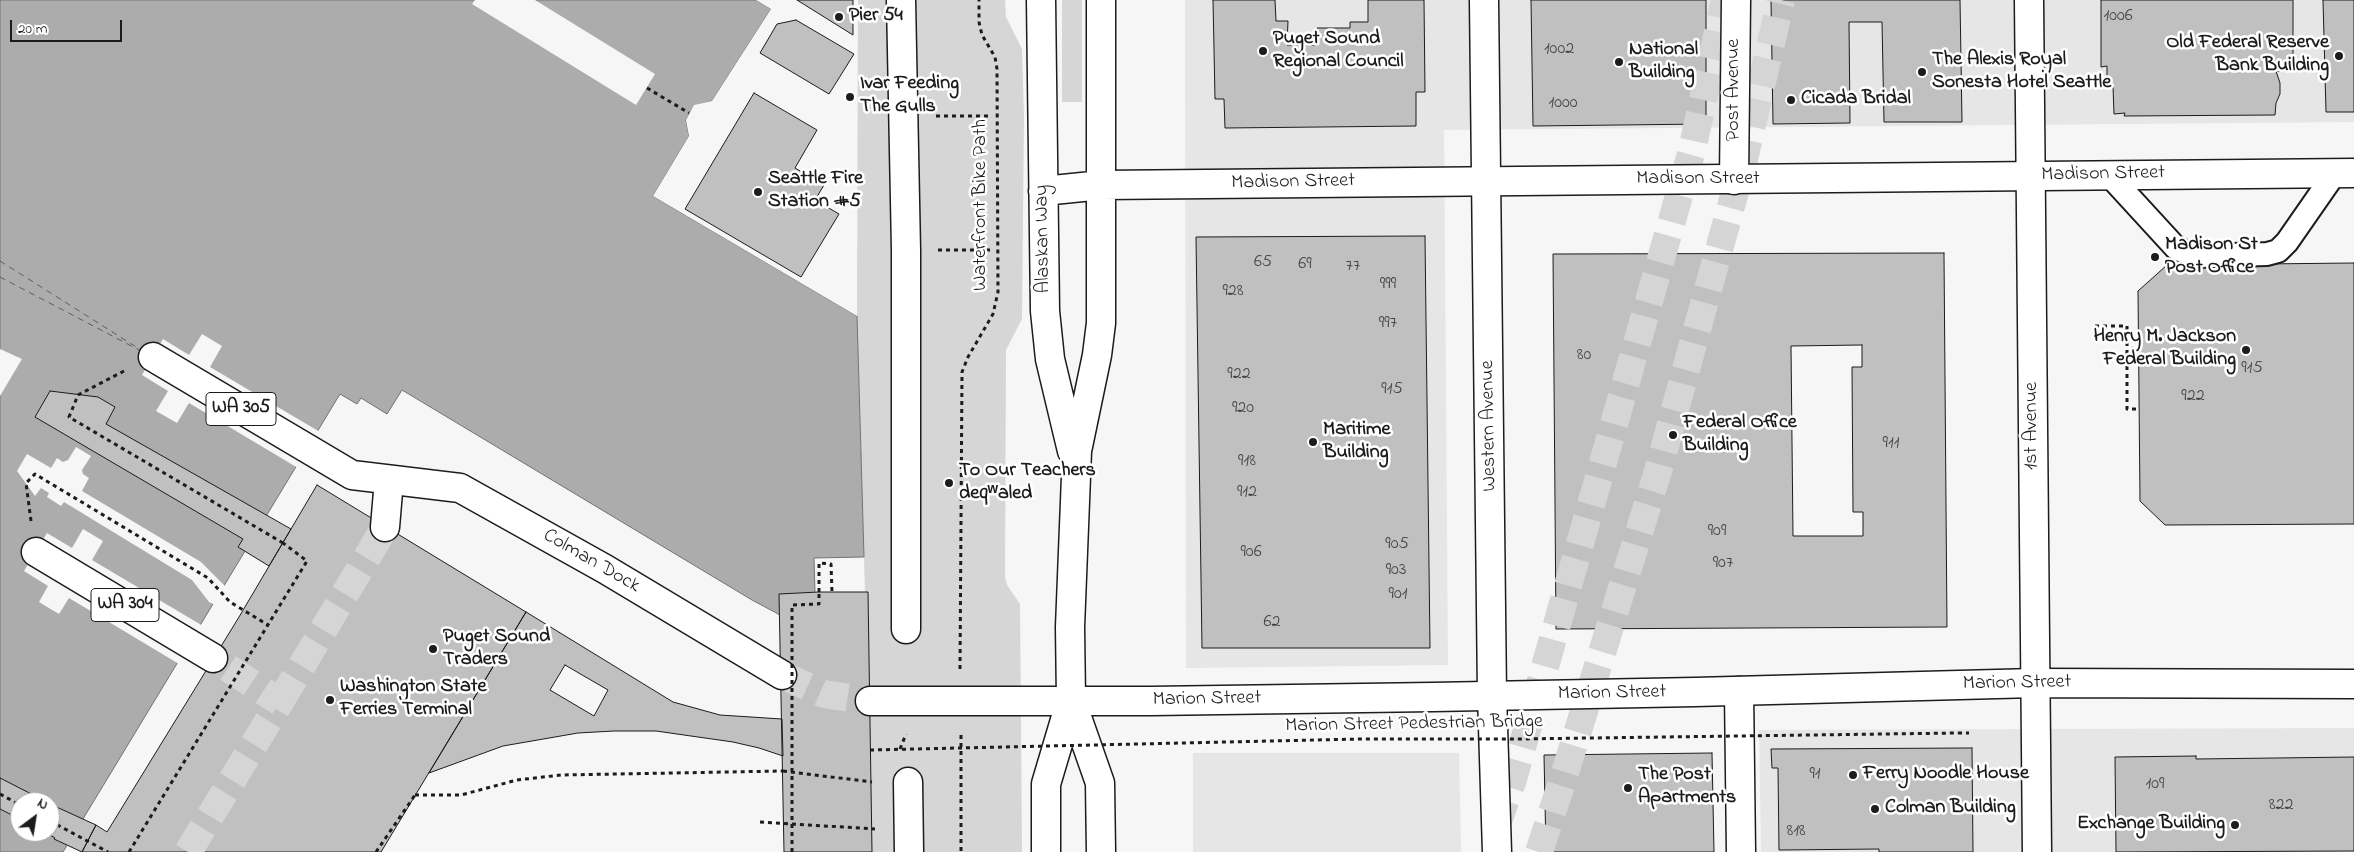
<!DOCTYPE html>
<html>
<head>
<meta charset="utf-8">
<style>
  body { margin:0 }
  #map { position:relative; width:2354px; height:852px; overflow:hidden; background:#f6f6f6; font-family:"Indie Flower",sans-serif }
  canvas { display:block }
  .north { position:absolute; left:10px; top:792px; width:50px; height:50px; box-sizing:border-box; background:#fff; border:1px solid #a4a4a4; border-radius:50%; rotate:31deg; font-size:14px; font-weight:700; line-height:20px; text-align:center; color:#1c1c1c }
  .north::after { content:''; display:block; margin:auto; width:18px; height:22px; background:#1c1c1c; clip-path:polygon(50% 0,100% 100%,50% 72%,0 100%) }
  .scale { position:absolute; left:10px; top:20px; width:112px; height:22px; box-sizing:border-box; border:2px solid #1c1c1c; border-top:0; padding-left:6px; font-size:15px; line-height:18px; white-space:nowrap; color:#1c1c1c; -webkit-text-stroke:4px #fff; paint-order:stroke }
</style>
</head>
<body>
<div id="map">
<canvas width="2354" height="852"></canvas>
<div class="north">N</div>
<div class="scale">20 m</div>
</div>
<script>
const g = document.querySelector('canvas').getContext('2d');
g.lineJoin = 'round';
function fill(path, color) {
  g.fillStyle = color;
  g.fill(path, 'evenodd');
}
function poly(rows) {
  const path = new Path2D();
  for (const r of rows) {
    path.moveTo(r[0], r[1]);
    for (let i = 2; i < r.length; i += 2) path.lineTo(r[i], r[i + 1]);
  }
  return path;
}
function strokePath(path, color, width, dash) {
  g.strokeStyle = color;
  g.lineWidth = width;
  g.lineCap = dash ? 'butt' : 'round';
  g.setLineDash(dash || []);
  g.stroke(path);
}
function write(font, color, halo, rows, align = 'center') {
  g.font = font + ' "Indie Flower",sans-serif';
  g.lineWidth = 5;
  g.setLineDash([]);
  g.textBaseline = 'middle';
  g.strokeStyle = halo;
  g.fillStyle = color;
  for (const [text, x, y, turn = 0] of rows) {
    g.save();
    g.translate(x, y);
    g.rotate((+turn || 0) * Math.PI / 180);
    g.textAlign = isNaN(turn) ? turn : align;
    if (halo) g.strokeText(text, 0, 0);
    g.fillText(text, 0, 0);
    g.restore();
  }
}
fill(poly([
  [1185,0,2354,0,2354,122,1444,130,1448,665,1186,668],
  [2354,728,2354,852,1761,852,1759,730],
  [1193,753,1459,753,1461,852,1193,852]
]), '#e6e6e6');
fill(poly([
  [858,0,1005,0,1006,17,1022,49,1024,117,1022,319,1006,350,1005,577,1007,585,1020,604,1022,852,868,852,865,592,857,316],
  [1062,0,1082,0,1082,102,1062,102]
]), '#d6d6d6');
const water = poly([
  [0,0,756,0,771,9,712,101,694,106,686,120,689,136,653,196,857,316,864,557,814,558,815,593,780,615,752,600,402,390,387,414,361,398,357,404,340,394,63,852,0,852,0,0],
  [20,802,50,802,50,832,20,832,20,802]
]);
fill(water, '#acacac');
strokePath(water, '#727272', 1);
fill(poly([
  [475,0,535,0,655,74,636,105,472,4],
  [756,0,761,0,772,7,773,10,714,103,695,108,688,120,691,137,657,195,857,313,857,316,653,196,689,136,686,120,694,105,712,101,771,9],
  [202,334,222,346,210,367,320,432,298,468,189,403,177,423,156,411,168,391,142,375,163,339,189,355],
  [0,349,22,359,0,396],
  [76,447,91,456,82,470,83,474,89,478,82,491,201,562,226,587,215,605,209,602,192,580,64,502,61,506,47,497,49,493,41,488,35,496,17,471,27,454,51,468,57,458,63,462,68,460],
  [83,529,103,541,92,560,203,626,179,664,69,598,59,614,39,602,48,586,24,571,47,533,72,548]
]), '#f6f6f6');
strokePath(poly([
  [0,261,141,350],
  [0,277,141,351]
]), '#5d5d5d', 1, [6, 5]);
const building = poly([
  [797,0,853,0,853,35,797,0],
  [1213,0,1275,0,1276,21,1288,21,1287,45,1318,45,1317,28,1350,28,1350,22,1368,22,1368,0,1424,0,1425,92,1416,92,1416,126,1225,128,1224,99,1215,99,1213,0],
  [1531,0,1706,0,1706,124,1533,126,1531,0],
  [1771,0,1960,0,1962,122,1884,122,1882,22,1849,22,1850,123,1773,124,1771,0],
  [2101,0,2293,0,2293,62,2289,62,2290,71,2276,71,2280,83,2280,94,2276,103,2275,115,2124,116,2125,113,2114,114,2113,87,2107,87,2107,66,2101,67,2101,0],
  [2323,0,2354,0,2354,112,2326,112,2323,0],
  [796,20,854,54,829,94,760,53,777,24,796,20],
  [754,93,817,130,795,168,824,185,815,200,839,214,801,277,685,209,754,93],
  [1425,236,1430,648,1202,648,1196,237,1425,236],
  [1944,253,1947,627,1556,629,1553,254,1944,253],
  [1862,345,1862,367,1852,367,1853,512,1863,512,1863,536,1793,536,1791,346,1862,345],
  [2354,263,2354,524,2165,525,2140,501,2138,291,2167,265,2354,263],
  [50,391,98,397,115,407,106,424,291,529,269,566,238,547,243,539,35,417,50,391],
  [317,485,526,612,381,852,82,852,96,825,107,832,239,617,317,485],
  [819,592,868,592,872,852,784,852,779,594,819,592],
  [526,612,673,702,720,715,782,719,783,756,759,748,733,742,656,731,614,731,578,733,503,746,429,773,526,612],
  [565,665,608,690,594,716,550,690,565,665],
  [1972,748,1973,852,1879,852,1879,849,1779,850,1778,768,1772,768,1771,749,1972,748],
  [1712,753,1714,852,1546,852,1544,755,1712,753],
  [2196,756,2196,759,2354,757,2354,851,2116,852,2115,757,2196,756],
  [0,778,47,802,20,802,20,819,0,809,0,778],
  [50,804,96,825,82,852,54,839,55,838,45,832,50,832,50,804]
]);
fill(building, '#c0c0c0');
strokePath(building, '#1c1c1c', 1);
strokePath(poly([
  [782,675,824,694,870,701],
  [280,702,385,527]
]), '#d5d5d5', 28, [28, 14]);
strokePath(poly([
  [1496,827,1513,779,1692,150,1725,0],
  [188,852,280,702,213,658],
  [1539,852,1564,776,1658,471,1744,159,1781,0]
]), '#d5d5d5', 28, [28, 14]);
const lane = poly([
  [2109,175,2176,248,2195,256,2267,254,2278,251,2287,242,2335,173]
]);
const street = poly([
  [901,0,906,250,906,629],
  [1734,180,1736,0],
  [1739,691,1741,852],
  [908,782,909,852]
]);
const secondary = poly([
  [1484,0,1492,695,1497,852],
  [2029,0,2037,852]
]);
const primary = poly([
  [1041,0,1045,311,1050,359,1072,451],
  [1043,191,1102,185,2354,173],
  [153,357,352,475,460,488,605,569,782,675],
  [385,527,389,480],
  [1071,700,1100,783,1101,852],
  [870,701,1151,701,1433,697,1695,692,2035,683,2354,684],
  [1046,852,1046,784,1071,700,1070,627,1077,451,1097,355,1101,323,1101,0]
]);
const highway = poly([
  [36,552,213,658]
]);
strokePath(lane, '#1c1c1c', 26);
strokePath(street, '#1c1c1c', 31);
strokePath(secondary, '#1c1c1c', 31);
strokePath(primary, '#1c1c1c', 31);
strokePath(highway, '#1c1c1c', 31);
strokePath(poly([
  [647,88,689,113],
  [936,116,989,116],
  [938,250,990,250],
  [2095,326,2127,326,2127,409,2139,409],
  [124,371,78,395,69,417,283,543],
  [31,521,26,483,35,474,208,578,230,602,268,625],
  [819,592,819,563,831,564,832,592],
  [960,669,962,372,968,357,993,314,998,292,997,69,995,57,982,35,979,22,979,0],
  [1958,733,1969,733],
  [961,735,961,852],
  [900,749,906,734],
  [783,771,872,782],
  [0,794,20,805],
  [50,821,108,852],
  [760,822,875,829],
  [376,852,415,795]
]), '#1c1c1c', 3, [4, 4]);
strokePath(lane, '#fff', 22);
strokePath(street, '#fff', 28);
strokePath(secondary, '#fff', 28);
strokePath(primary, '#fff', 28);
strokePath(highway, '#fff', 28);
strokePath(poly([
  [870,750,1360,739,1517,739,1958,733],
  [415,795,461,795,517,780,561,775,783,771],
  [129,852,307,561,283,543],
  [792,852,792,605,819,604,819,592]
]), '#1c1c1c', 3, [4, 4]);
for (const [x, y, r, color] of [
  [839,17,5,"#1c1c1c"],
  [1263,51,5,"#1c1c1c"],
  [2339,56,5,"#1c1c1c"],
  [1619,62,5,"#1c1c1c"],
  [1922,72,5,"#1c1c1c"],
  [850,97,5,"#1c1c1c"],
  [1791,100,5,"#1c1c1c"],
  [758,192,5,"#1c1c1c"],
  [2155,257,5,"#1c1c1c"],
  [2246,350,5,"#1c1c1c"],
  [1673,435,5,"#1c1c1c"],
  [1313,442,5,"#1c1c1c"],
  [949,483,5,"#1c1c1c"],
  [433,649,5,"#1c1c1c"],
  [330,700,5,"#1c1c1c"],
  [1853,775,5,"#1c1c1c"],
  [1628,788,5,"#1c1c1c"],
  [1875,809,5,"#1c1c1c"],
  [2235,825,5,"#1c1c1c"]
]) {
  const dot = new Path2D();
  dot.arc(x, y, r, 0, 2 * Math.PI);
  g.fillStyle = color;
  g.fill(dot);
  strokePath(dot, '#fff', 2);
}
write('18px', '#454545', null, [
  ["1006",2118,17],
  ["1002",1559,50],
  ["1000",1563,104],
  ["65",1263,263],
  ["69",1305,265],
  ["77",1353,267],
  ["999",1388,285],
  ["928",1233,292],
  ["997",1388,324],
  ["80",1584,356],
  ["915",2252,369],
  ["922",1239,375],
  ["915",1392,390],
  ["922",2193,397],
  ["920",1243,409],
  ["911",1891,444],
  ["918",1247,462],
  ["912",1247,493],
  ["909",1717,532],
  ["905",1397,545],
  ["906",1251,553],
  ["907",1723,564],
  ["903",1396,571],
  ["901",1398,595],
  ["62",1272,623],
  ["91",1815,775],
  ["109",2155,785],
  ["822",2281,806],
  ["818",1796,832]
]);
for (const [x, y, w] of [
  [241,409,70],
  [125,605,68]
]) {
  const box = new Path2D();
  box.roundRect(x - w / 2, y - 16.5, w, 33, 4);
  g.fillStyle = '#fff';
  g.fill(box);
  strokePath(box, '#1c1c1c', 1);
}
write('bold 19px', '#1c1c1c', null, [
  ["WA 305",241,409],
  ["WA 304",125,605]
]);
write('bold 20px', '#1c1c1c', '#fff', [
  ["Pier 54",849,17],
  ["Puget Sound",1273,40],
  ["Regional Council",1273,63],
  ["Old Federal Reserve",2329,44,"right"],
  ["Bank Building",2329,67,"right"],
  ["National",1629,51],
  ["Building",1629,74],
  ["The Alexis Royal",1932,61],
  ["Sonesta Hotel Seattle",1932,84],
  ["Ivar Feeding",860,85],
  ["The Gulls",860,108],
  ["Cicada Bridal",1801,100],
  ["Seattle Fire",768,180],
  ["Station #5",768,203],
  ["Madison St",2165,246],
  ["Post Office",2165,269],
  ["Henry M. Jackson",2236,338,"right"],
  ["Federal Building",2236,361,"right"],
  ["Federal Office",1683,424],
  ["Building",1683,447],
  ["Maritime",1323,431],
  ["Building",1323,454],
  ["To Our Teachers",959,472],
  ["deqʷaled",959,495],
  ["Puget Sound",443,638],
  ["Traders",443,661],
  ["Washington State",340,688],
  ["Ferries Terminal",340,711],
  ["Ferry Noodle House",1863,775],
  ["The Post",1638,776],
  ["Apartments",1638,799],
  ["Colman Building",1885,809],
  ["Exchange Building",2225,825,"right"]
], 'left');
write('20px', '#1c1c1c', '#fff', [
  ["Post Avenue",1735,90,-90],
  ["Madison Street",2103,175,-1],
  ["Madison Street",1698,180],
  ["Madison Street",1293,183,-1],
  ["Waterfront Bike Path",982,205,-90],
  ["Alaskan Way",1044,239,-91],
  ["Western Avenue",1490,426,-91],
  ["1st Avenue",2033,426,-90],
  ["Colman Dock",591,562,30],
  ["Marion Street",2017,684,-1],
  ["Marion Street",1612,694,-1],
  ["Marion Street",1207,700,-1],
  ["Marion Street Pedestrian Bridge",1414,725,-1]
]);
</script>
</body>
</html>
